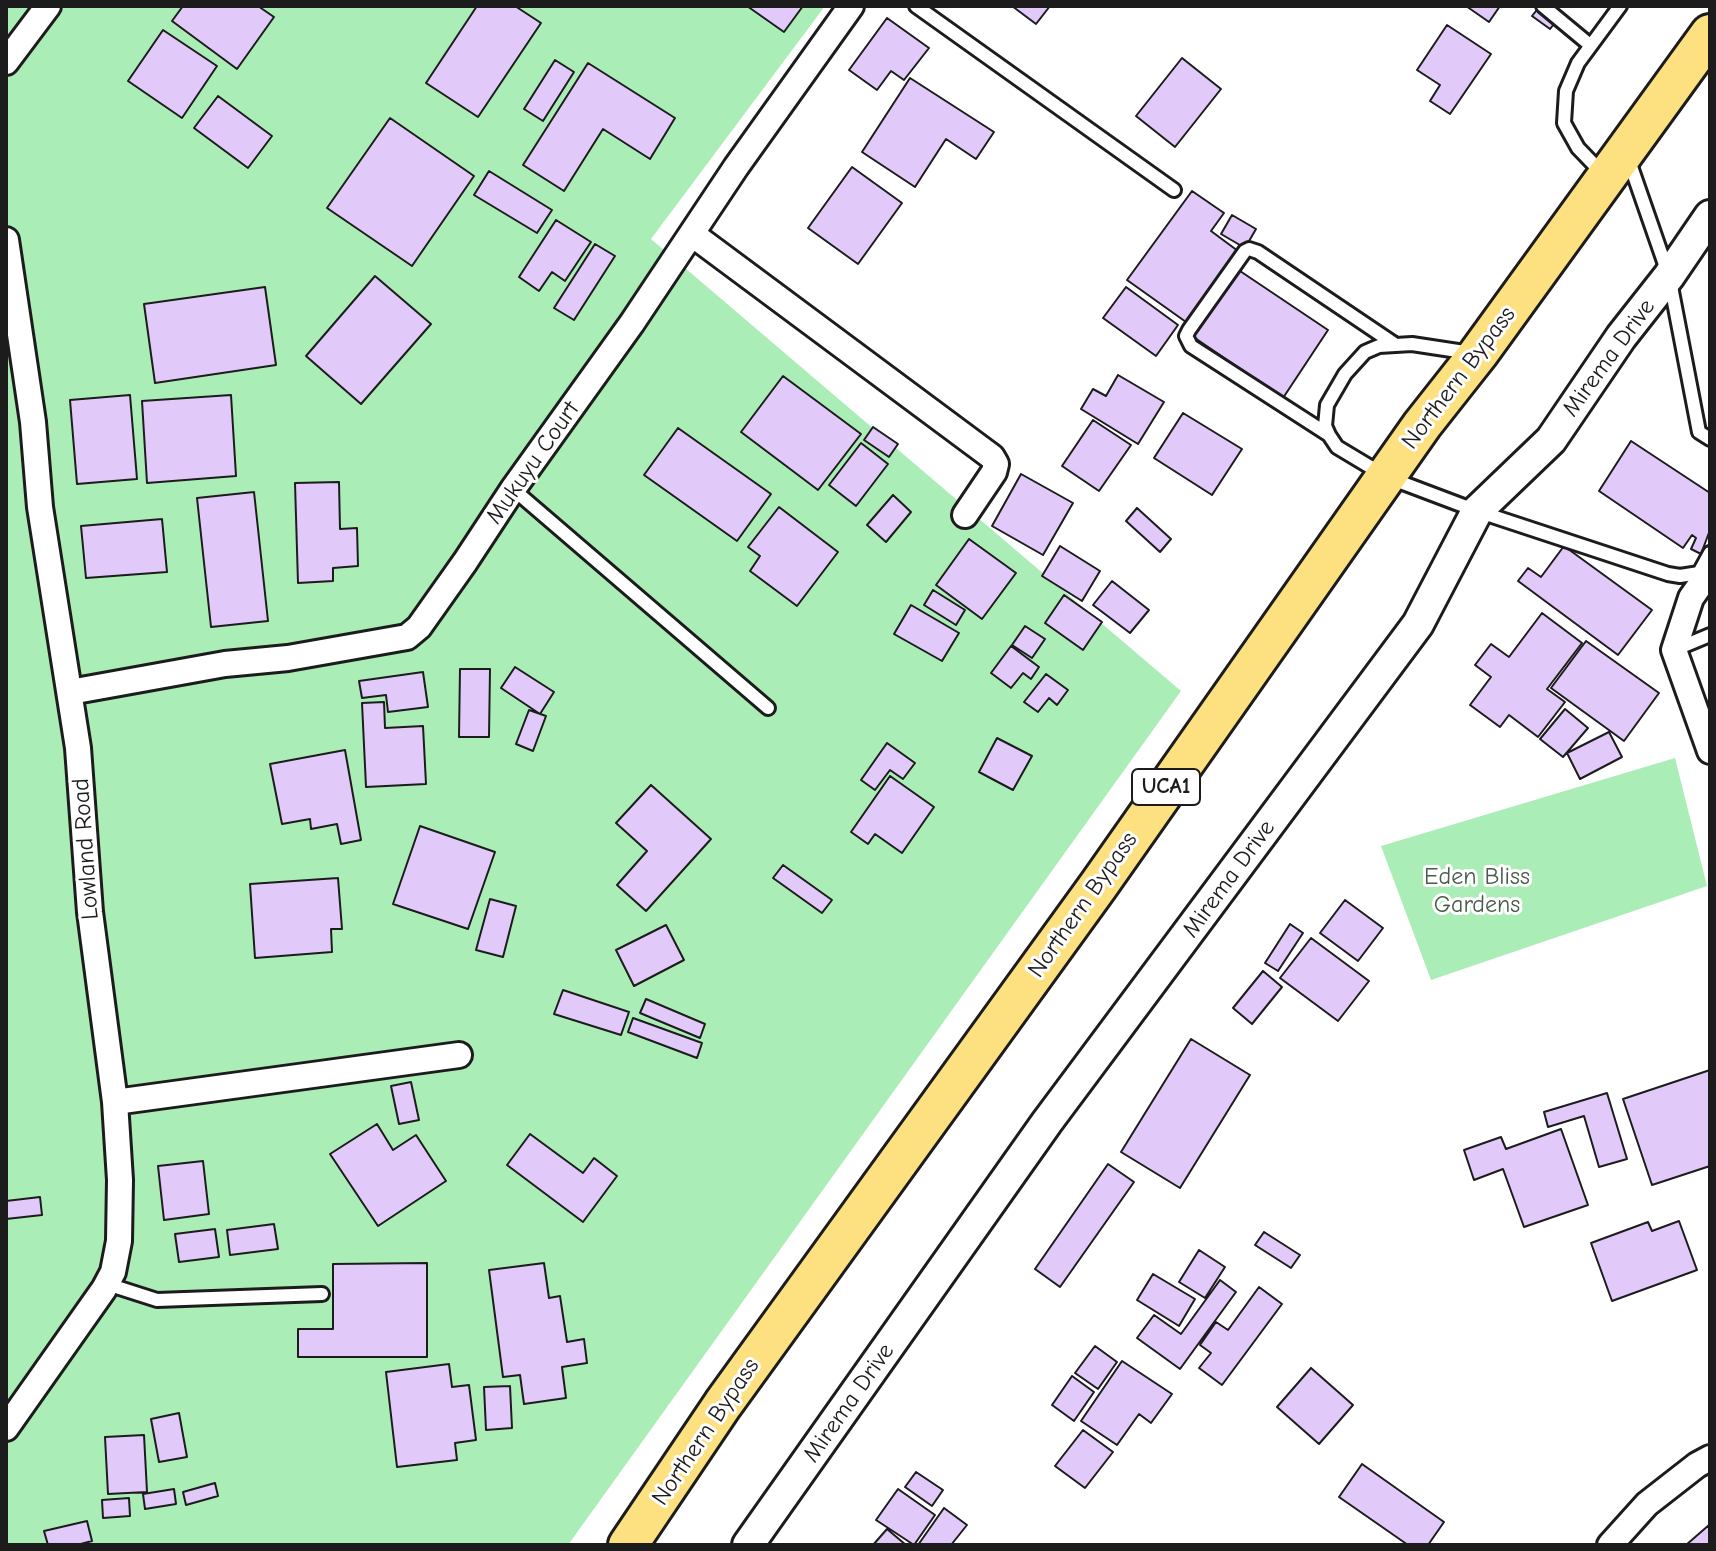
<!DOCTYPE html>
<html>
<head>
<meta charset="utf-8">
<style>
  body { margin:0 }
  #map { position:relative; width:1716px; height:1551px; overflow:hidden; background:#fff; font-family:"Comic Neue",sans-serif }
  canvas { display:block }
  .frame { position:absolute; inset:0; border:8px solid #1c1c1c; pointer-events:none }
</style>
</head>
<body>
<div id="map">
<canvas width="1716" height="1551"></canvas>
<div class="frame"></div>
</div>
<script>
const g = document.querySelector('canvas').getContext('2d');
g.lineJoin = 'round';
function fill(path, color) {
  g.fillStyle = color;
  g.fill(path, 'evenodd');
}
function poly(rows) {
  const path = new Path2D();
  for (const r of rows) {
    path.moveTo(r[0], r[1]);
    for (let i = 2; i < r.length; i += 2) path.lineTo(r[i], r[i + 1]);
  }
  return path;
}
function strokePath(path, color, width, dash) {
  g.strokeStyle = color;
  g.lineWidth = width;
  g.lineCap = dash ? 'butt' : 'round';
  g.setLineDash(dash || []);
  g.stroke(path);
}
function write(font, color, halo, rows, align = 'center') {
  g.font = font + ' "Comic Neue",sans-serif';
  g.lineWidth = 6;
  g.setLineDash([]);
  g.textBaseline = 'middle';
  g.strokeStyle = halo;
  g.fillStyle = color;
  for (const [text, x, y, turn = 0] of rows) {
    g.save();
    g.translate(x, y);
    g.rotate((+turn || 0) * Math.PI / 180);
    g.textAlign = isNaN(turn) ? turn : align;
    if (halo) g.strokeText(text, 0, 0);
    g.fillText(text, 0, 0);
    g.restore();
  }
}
fill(poly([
  [6,6,825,6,651,239,1181,691,568,1545,6,1545],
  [1675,758,1707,886,1431,980,1381,846]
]), '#abedb6');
const building = poly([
  [183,6,258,6,274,17,237,69,172,21,183,6],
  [477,6,515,6,541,23,478,117,426,83,477,6],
  [747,6,803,6,784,32,747,6],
  [1012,6,1050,6,1036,24,1012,6],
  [1466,6,1500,6,1489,22,1466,6],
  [1540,6,1562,14,1550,29,1532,16,1540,6],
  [887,18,929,48,904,80,891,71,877,90,849,70,887,18],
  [1447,25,1491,54,1450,114,1430,101,1440,85,1417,70,1447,25],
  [163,30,217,66,182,118,128,81,163,30],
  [1182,58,1221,89,1175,147,1136,116,1182,58],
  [555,60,574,72,543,121,524,109,555,60],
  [588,63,675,118,650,159,603,129,564,191,523,165,588,63],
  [910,78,994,132,976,159,946,139,915,187,862,152,910,78],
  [218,96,272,136,248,168,194,128,218,96],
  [390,118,474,176,412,266,327,208,390,118],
  [852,167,902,203,858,264,808,228,852,167],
  [489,171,552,210,537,233,474,195,489,171],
  [1192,191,1224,213,1211,231,1238,251,1186,322,1127,280,1192,191],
  [1232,215,1256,229,1245,248,1221,234,1232,215],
  [556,220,591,242,565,281,552,272,539,291,519,277,556,220],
  [595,244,615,256,574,320,554,308,595,244],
  [1237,269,1328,330,1283,398,1192,336,1237,269],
  [375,276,431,324,361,404,306,356,375,276],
  [265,287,276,365,155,383,144,304,265,287],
  [1126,287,1178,325,1156,356,1103,318,1126,287],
  [1118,375,1164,402,1138,444,1081,409,1093,389,1106,396,1118,375],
  [783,376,861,434,818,490,741,432,783,376],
  [130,395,137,479,77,484,70,400,130,395],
  [231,395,236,476,147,483,142,401,231,395],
  [1183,413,1242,449,1212,495,1154,458,1183,413],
  [1093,420,1131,445,1099,491,1062,466,1093,420],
  [873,427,898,444,889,457,864,440,873,427],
  [678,428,771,494,737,541,644,475,678,428],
  [1631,441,1710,493,1710,530,1701,554,1691,549,1696,538,1692,535,1683,548,1599,491,1631,441],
  [861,443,888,464,856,506,829,485,861,443],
  [1021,474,1073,503,1043,555,992,526,1021,474],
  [339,482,340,529,357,528,358,566,333,568,333,581,298,583,295,483,339,482],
  [254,492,268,621,211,627,197,498,254,492],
  [893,495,911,512,886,542,867,525,893,495],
  [779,507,838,552,797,606,750,571,760,556,748,547,779,507],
  [1137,508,1171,539,1160,552,1126,521,1137,508],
  [162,519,167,572,86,578,81,526,162,519],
  [969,539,1016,573,982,619,936,585,969,539],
  [1060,546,1100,571,1082,601,1042,576,1060,546],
  [1564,546,1652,610,1618,655,1518,581,1528,568,1541,577,1564,546],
  [1112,581,1149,610,1130,633,1093,605,1112,581],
  [933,590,965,610,956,625,924,605,933,590],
  [1064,595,1102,622,1083,650,1045,623,1064,595],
  [911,605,959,633,942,661,894,634,911,605],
  [1542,613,1582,643,1547,689,1565,702,1538,737,1509,715,1500,727,1470,705,1491,677,1475,665,1491,644,1509,657,1542,613],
  [1025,626,1045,639,1032,658,1012,645,1025,626],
  [1586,641,1659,693,1624,741,1551,688,1586,641],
  [1011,646,1039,667,1031,679,1023,673,1011,688,991,673,1011,646],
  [515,667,554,692,540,714,501,688,515,667],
  [460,669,490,669,489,737,459,737,460,669],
  [423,672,428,707,388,712,386,695,362,698,359,681,423,672],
  [1046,674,1068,690,1057,705,1049,698,1038,712,1024,702,1046,674],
  [384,702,385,728,423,726,426,784,366,787,362,703,384,702],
  [1565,709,1588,728,1563,757,1540,739,1565,709],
  [529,710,546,716,533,751,516,744,529,710],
  [1609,732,1622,757,1580,779,1567,753,1609,732],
  [997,738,1032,756,1013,790,979,772,997,738],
  [887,743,915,763,903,779,890,770,875,790,861,780,887,743],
  [345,750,361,840,341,844,337,824,311,829,310,819,282,824,270,764,345,750],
  [890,776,934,807,902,853,875,834,868,844,851,832,890,776],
  [651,785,711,839,646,911,617,885,647,851,616,823,651,785],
  [420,826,495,852,468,929,393,904,420,826],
  [783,865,832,900,822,913,773,878,783,865],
  [338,878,342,929,331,929,332,952,255,958,250,884,338,878],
  [490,899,516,906,503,957,476,950,490,899],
  [1345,900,1383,928,1358,961,1320,933,1345,900],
  [1290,924,1303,933,1278,971,1265,963,1290,924],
  [666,925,684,960,634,986,616,950,666,925],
  [1311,938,1369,981,1338,1021,1280,978,1311,938],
  [1263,971,1282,987,1252,1024,1233,1008,1263,971],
  [563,990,629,1012,621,1035,554,1014,563,990],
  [646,999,705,1024,700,1038,640,1013,646,999],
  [633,1018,702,1043,697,1058,628,1032,633,1018],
  [1191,1039,1250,1075,1180,1188,1121,1152,1191,1039],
  [1710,1070,1710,1166,1652,1185,1623,1099,1710,1070],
  [411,1082,419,1120,399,1124,391,1086,411,1082],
  [1607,1093,1627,1159,1599,1167,1584,1116,1548,1127,1544,1112,1607,1093],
  [377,1124,393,1150,416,1135,446,1181,378,1226,330,1154,377,1124],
  [1561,1129,1588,1205,1524,1227,1503,1169,1474,1180,1464,1150,1501,1137,1506,1149,1561,1129],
  [530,1134,583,1173,594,1158,617,1176,583,1222,507,1165,530,1134],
  [203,1161,209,1214,164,1220,158,1166,203,1161],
  [1108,1164,1134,1182,1060,1287,1035,1269,1108,1164],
  [40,1197,42,1215,6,1219,6,1201,40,1197],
  [1679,1221,1697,1270,1612,1301,1591,1243,1648,1222,1652,1231,1679,1221],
  [274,1224,278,1249,230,1255,227,1230,274,1224],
  [215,1229,219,1257,179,1262,175,1234,215,1229],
  [1264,1232,1300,1255,1291,1268,1255,1245,1264,1232],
  [1199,1250,1225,1267,1205,1298,1179,1282,1199,1250],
  [427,1263,427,1357,298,1357,298,1329,333,1329,333,1264,427,1263],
  [544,1263,549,1298,560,1296,567,1342,584,1339,587,1363,562,1367,566,1398,524,1404,520,1375,503,1377,489,1270,544,1263],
  [1153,1274,1195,1299,1179,1326,1137,1300,1153,1274],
  [1220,1280,1236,1292,1180,1369,1137,1338,1154,1315,1181,1334,1220,1280],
  [1259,1287,1282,1304,1222,1385,1199,1368,1211,1353,1200,1345,1216,1322,1228,1330,1259,1287],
  [1095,1346,1117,1362,1098,1389,1075,1373,1095,1346],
  [1122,1361,1172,1394,1151,1423,1139,1414,1117,1445,1081,1421,1122,1361],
  [449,1364,452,1387,469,1385,476,1440,455,1443,457,1460,397,1467,386,1372,449,1364],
  [1311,1368,1353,1405,1319,1444,1277,1407,1311,1368],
  [1072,1376,1094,1392,1074,1421,1052,1405,1072,1376],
  [510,1386,512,1428,486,1430,484,1387,510,1386],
  [179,1413,187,1457,159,1462,151,1419,179,1413],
  [1083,1430,1113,1452,1085,1488,1055,1466,1083,1430],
  [144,1435,147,1492,108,1494,105,1437,144,1435],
  [1362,1464,1444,1522,1428,1545,1408,1545,1339,1497,1362,1464],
  [916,1472,943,1490,932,1506,905,1487,916,1472],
  [215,1483,218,1496,186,1505,183,1492,215,1483],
  [174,1489,176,1504,145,1509,143,1494,174,1489],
  [898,1489,935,1515,914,1545,876,1520,898,1489],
  [129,1498,130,1516,103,1518,102,1500,129,1498],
  [944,1508,967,1525,951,1545,918,1545,944,1508],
  [87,1521,92,1541,77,1545,48,1545,44,1531,87,1521],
  [1709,1525,1710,1545,1686,1545,1709,1525],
  [887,1529,906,1545,873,1545,887,1529]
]);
fill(building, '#e1c9fa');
strokePath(building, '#1c1c1c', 2);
const service = poly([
  [916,6,1174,190],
  [1543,6,1590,45],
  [1628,158,1669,276,1699,432,1710,439],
  [1604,175,1578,148,1564,123,1566,91,1578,63,1620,6],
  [1471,353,1412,344,1379,346,1365,352,1345,374,1327,405,1325,426,1329,435,1337,447,1387,477,1477,511,1668,574,1680,576,1699,573,1710,553],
  [1329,435,1191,346,1186,336,1189,330,1245,251,1249,249,1258,252,1393,343],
  [513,489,768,708],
  [1674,650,1710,635],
  [107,1284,157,1300,322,1294]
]);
const minor = poly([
  [6,62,48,6],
  [692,234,992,457,996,464,994,472,965,515],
  [6,240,33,422,40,507,78,748,90,912,115,1102,120,1180,119,1241,113,1272,104,1289,6,1428],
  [1710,571,1691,598,1674,650,1710,751],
  [70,692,225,664,288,658,407,637,419,627,465,562,513,489,632,323,736,167,851,6],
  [115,1102,459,1055],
  [1610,1545,1647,1504,1697,1465,1710,1458]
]);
const tertiary = poly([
  [748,1545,1047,1122,1418,624,1477,511,1551,440,1621,337,1669,276,1710,216]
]);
const primary = poly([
  [628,1545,723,1404,1098,886,1422,425,1478,354,1710,34]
]);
strokePath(service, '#1c1c1c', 18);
strokePath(minor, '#1c1c1c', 30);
strokePath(tertiary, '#1c1c1c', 36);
strokePath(primary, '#1c1c1c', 44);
strokePath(service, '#fff', 12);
strokePath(minor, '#fff', 24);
strokePath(tertiary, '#fff', 30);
strokePath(primary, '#fde080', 38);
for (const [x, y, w] of [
  [1166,787,68]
]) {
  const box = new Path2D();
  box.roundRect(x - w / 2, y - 18, w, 36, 6);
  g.fillStyle = '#fff';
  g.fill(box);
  strokePath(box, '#1c1c1c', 2);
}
write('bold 22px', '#1c1c1c', null, [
  ["UCA1",1166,787]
]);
write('24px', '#1c1c1c', '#fff', [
  ["Mirema Drive",1609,358,-54],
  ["Northern Bypass",1459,378,-53],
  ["Mukuyu Court",533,463,-55],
  ["Lowland Road",86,849,-94],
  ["Mirema Drive",1229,879,-54],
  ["Northern Bypass",1083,905,-55],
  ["Mirema Drive",849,1403,-55],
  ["Northern Bypass",706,1432,-56]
]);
write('24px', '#475b4a', '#fff', [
  ["Eden Bliss",1477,877],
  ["Gardens",1477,905]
]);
</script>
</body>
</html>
